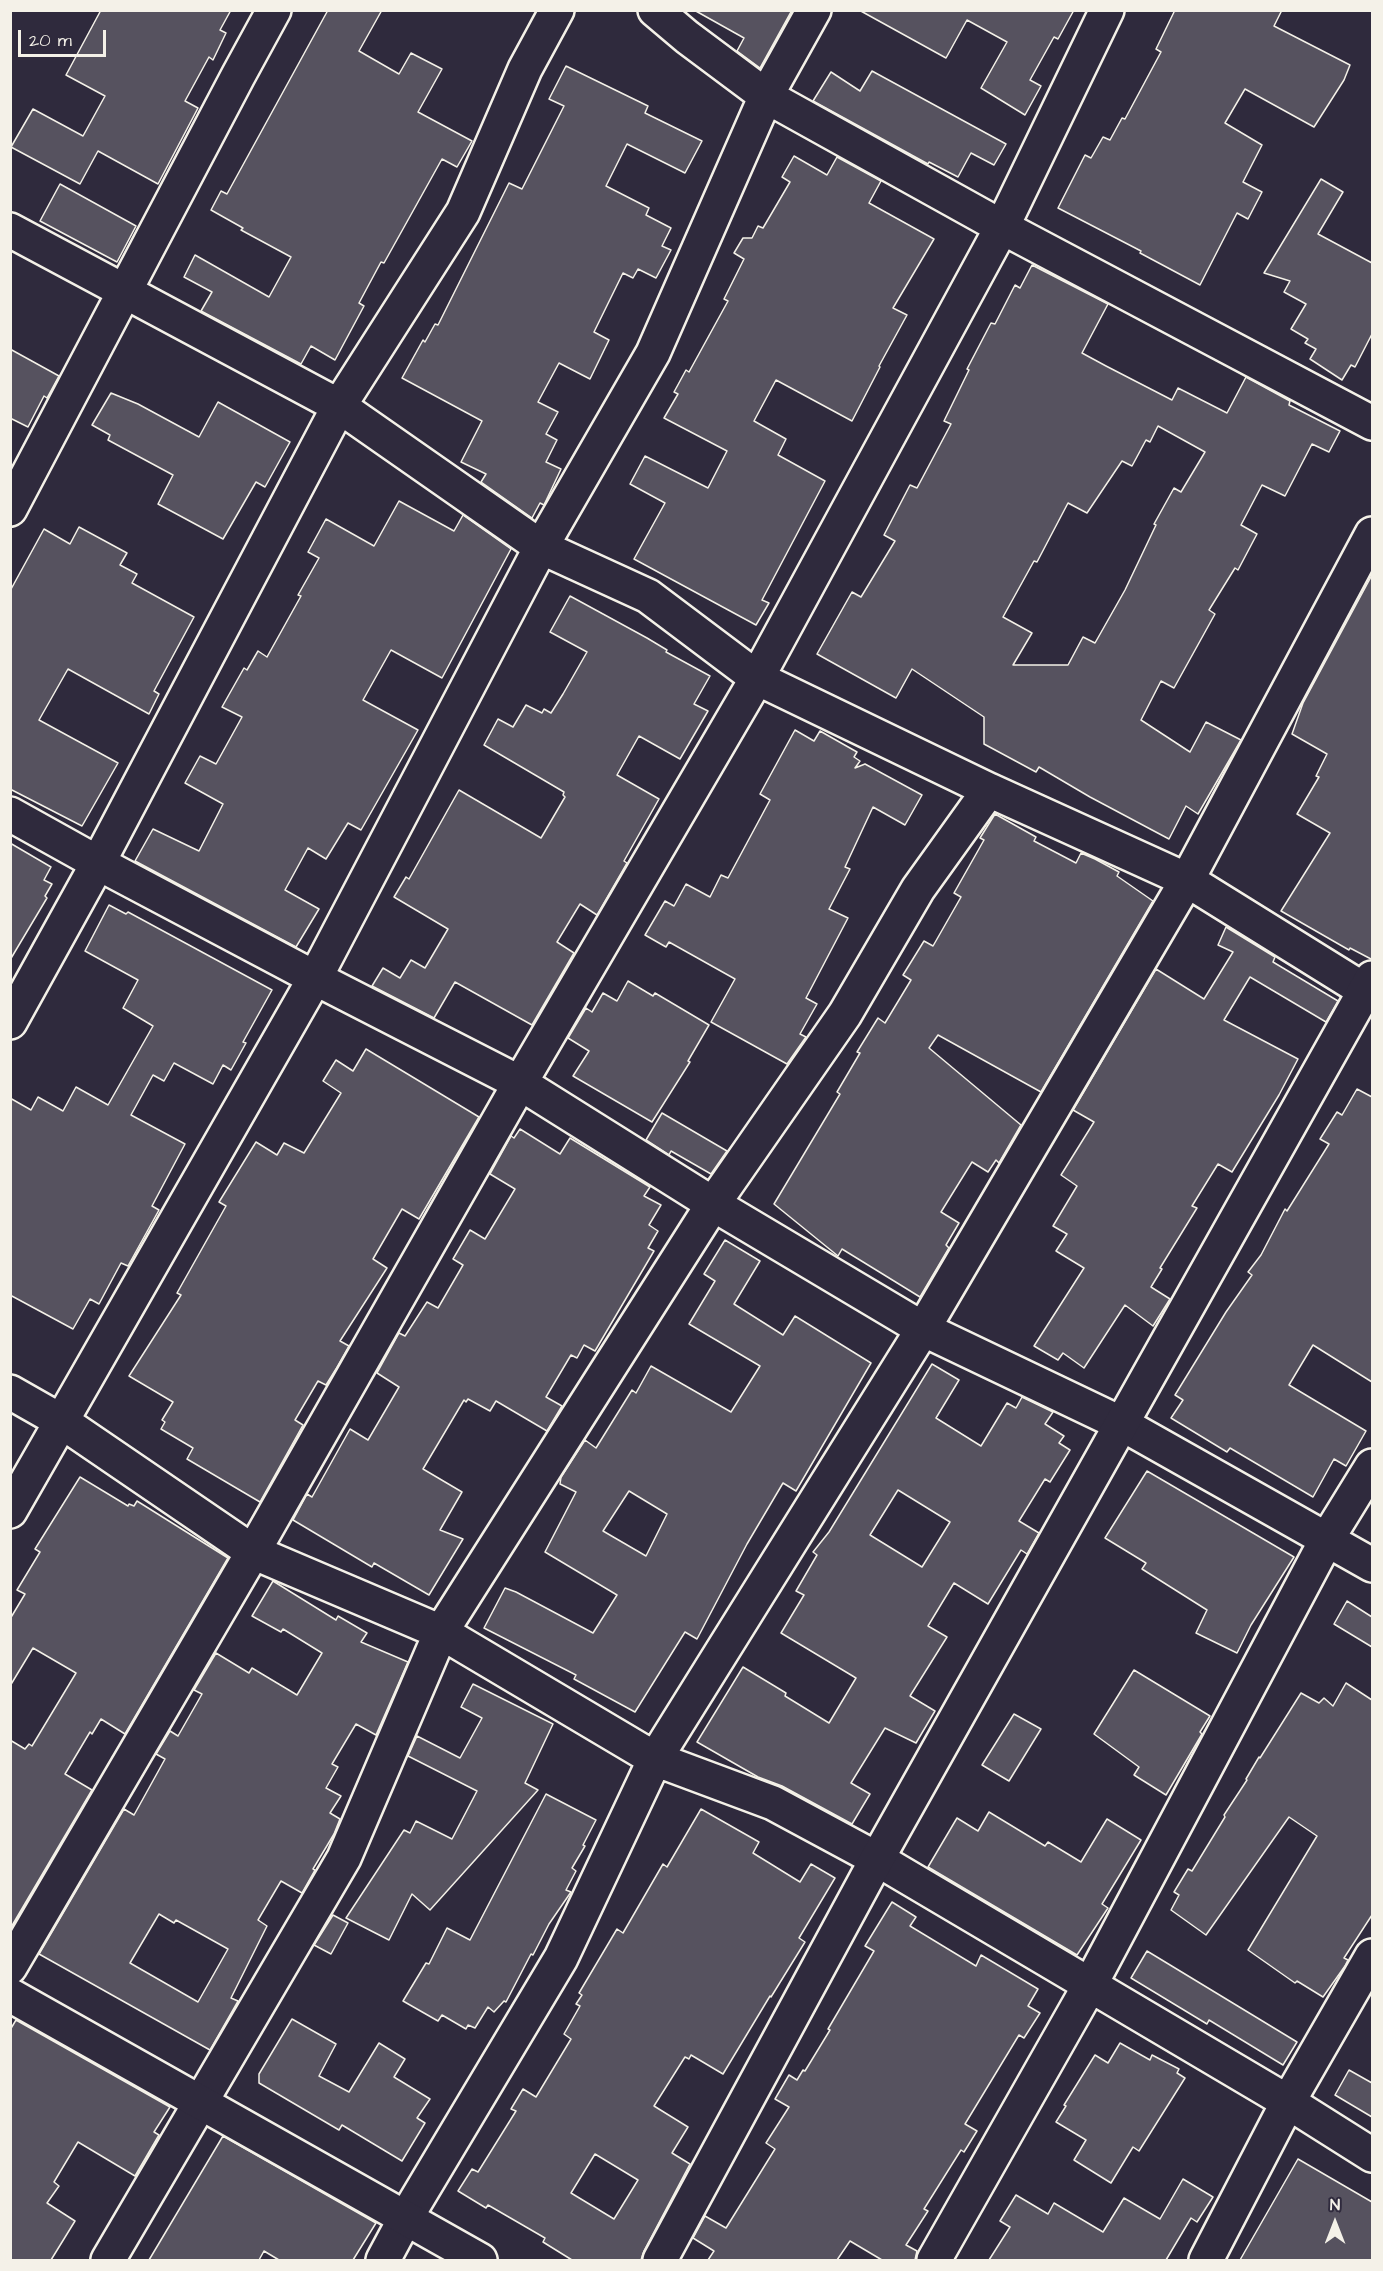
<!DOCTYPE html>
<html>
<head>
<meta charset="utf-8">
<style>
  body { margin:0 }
  #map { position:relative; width:1383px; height:2271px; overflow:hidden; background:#2f2a3d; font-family:"Architects Daughter",sans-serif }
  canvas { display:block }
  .frame { position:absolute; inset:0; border:12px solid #f4f1e8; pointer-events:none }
  .north { position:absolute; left:1305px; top:2193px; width:60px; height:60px; -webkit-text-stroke:4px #2f2a3d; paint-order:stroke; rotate:0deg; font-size:16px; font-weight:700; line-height:24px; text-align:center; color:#f4f1e8 }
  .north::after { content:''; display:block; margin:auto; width:21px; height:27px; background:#f4f1e8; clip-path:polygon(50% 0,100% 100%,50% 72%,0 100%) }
  .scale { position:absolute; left:18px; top:30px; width:88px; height:27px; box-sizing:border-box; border:3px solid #f4f1e8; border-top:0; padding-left:8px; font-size:18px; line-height:21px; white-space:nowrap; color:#f4f1e8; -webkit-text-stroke:4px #2f2a3d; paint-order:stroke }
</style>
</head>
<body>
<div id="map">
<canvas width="1383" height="2271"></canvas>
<div class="frame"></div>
<div class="north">N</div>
<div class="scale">20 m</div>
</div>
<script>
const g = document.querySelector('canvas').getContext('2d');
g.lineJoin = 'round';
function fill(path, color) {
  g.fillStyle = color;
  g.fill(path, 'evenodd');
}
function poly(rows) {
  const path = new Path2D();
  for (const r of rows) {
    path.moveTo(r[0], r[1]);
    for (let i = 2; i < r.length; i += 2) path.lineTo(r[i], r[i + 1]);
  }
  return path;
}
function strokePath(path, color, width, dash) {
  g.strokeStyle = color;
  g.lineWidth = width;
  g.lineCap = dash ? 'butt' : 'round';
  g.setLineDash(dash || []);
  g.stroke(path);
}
const building = poly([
  [101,10,231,10,220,30,226,33,213,60,209,57,185,101,198,108,158,184,98,151,80,184,11,147,33,109,83,136,105,96,66,75,101,10],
  [328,10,382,10,359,51,399,74,411,53,442,69,418,112,472,141,457,167,442,159,384,263,381,262,359,303,364,306,335,360,311,346,301,364,201,311,212,292,184,277,195,255,269,297,291,257,241,230,243,228,211,210,221,191,227,194,328,10],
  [694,10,792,10,760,68,737,51,744,38,694,10],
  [859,10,1074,10,1058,39,1054,37,1030,80,1041,86,1025,115,981,88,1007,42,967,20,946,58,859,10],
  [1175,10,1282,10,1274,26,1350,65,1344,80,1314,127,1245,89,1225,123,1262,145,1243,182,1262,192,1248,219,1237,213,1200,285,1140,253,1141,251,1058,208,1085,155,1091,158,1103,137,1110,140,1122,118,1125,119,1161,52,1156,49,1175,10],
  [566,66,648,106,645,113,702,141,685,173,627,144,606,186,649,208,646,215,671,228,662,246,671,250,656,278,638,269,633,278,623,273,594,332,609,340,590,379,559,363,538,402,558,412,546,434,557,440,546,462,561,469,544,505,540,503,532,518,481,482,486,474,461,462,482,421,402,378,423,340,425,342,435,324,438,325,509,183,522,189,564,106,549,99,566,66],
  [872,71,1006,144,994,165,971,153,958,177,929,162,928,164,813,101,831,72,860,91,872,71],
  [794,156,827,175,837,157,881,181,869,203,934,239,893,308,907,315,879,366,880,367,852,421,776,380,754,421,786,439,778,455,825,481,762,600,769,603,756,625,634,559,665,503,630,484,645,456,708,488,727,451,664,418,678,394,674,392,686,370,689,372,728,301,724,299,744,259,734,253,743,238,752,238,758,226,763,228,790,182,782,177,794,156],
  [1321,179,1343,192,1318,234,1372,263,1372,334,1355,367,1351,365,1342,380,1310,359,1316,349,1305,343,1308,339,1291,329,1306,304,1284,292,1290,281,1264,273,1321,179],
  [60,184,136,226,117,262,40,221,60,184],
  [1032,265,1108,304,1082,353,1106,366,1172,400,1178,388,1227,413,1246,377,1290,401,1289,405,1340,431,1329,452,1312,444,1285,496,1262,485,1241,525,1257,534,1238,570,1235,568,1209,610,1215,614,1174,688,1161,681,1141,720,1190,752,1206,722,1241,740,1198,814,1186,806,1169,839,1090,797,1039,767,1036,772,984,744,984,717,912,669,896,698,817,654,852,592,861,597,895,541,884,535,910,485,917,488,951,424,944,421,969,370,967,369,991,323,995,324,1015,285,1020,288,1032,265],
  [1158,426,1205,452,1181,492,1174,488,1154,524,1156,525,1125,590,1095,643,1083,637,1068,665,1013,665,1032,633,1003,617,1034,561,1037,562,1068,503,1087,513,1122,461,1132,466,1146,440,1150,442,1158,426],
  [10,349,59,376,47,398,44,396,28,427,10,418,10,349],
  [111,393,138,404,199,437,218,402,290,442,265,487,256,482,223,539,158,504,173,475,108,440,110,435,92,425,111,393],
  [399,501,454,531,463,515,511,549,442,678,391,650,363,700,418,730,361,830,348,823,326,859,308,848,285,890,319,909,296,947,135,861,153,829,199,851,223,804,185,783,200,756,216,764,242,717,222,707,244,668,247,670,258,651,267,657,301,596,298,595,319,558,308,552,326,519,374,546,399,501],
  [79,527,127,553,120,565,137,574,132,583,194,617,154,691,159,694,149,714,68,669,39,720,118,763,82,826,10,789,10,591,44,529,70,544,79,527],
  [1372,575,1372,959,1371,959,1350,948,1349,950,1281,911,1330,833,1297,814,1319,777,1316,776,1327,754,1292,734,1303,703,1372,575],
  [570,596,647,638,667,650,666,652,710,676,694,704,708,711,680,759,639,736,617,775,659,799,624,861,627,863,597,915,580,904,557,942,574,953,532,1025,455,982,434,1018,372,986,383,968,400,978,411,960,425,968,448,929,394,897,406,877,409,879,459,790,541,838,565,797,563,795,564,792,484,745,498,719,513,727,526,705,542,713,544,709,551,713,563,694,587,652,550,632,570,596],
  [795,730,814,741,820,731,857,752,854,757,860,761,855,768,865,764,922,795,905,825,873,807,845,867,850,869,829,909,848,918,806,998,817,1004,800,1034,806,1037,787,1064,711,1022,735,979,669,942,666,947,645,935,665,901,674,906,686,884,710,897,721,875,728,878,770,800,760,794,795,730],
  [995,814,1036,837,1034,841,1076,863,1081,853,1095,859,1119,872,1117,876,1153,901,1041,1092,938,1035,929,1048,1021,1125,999,1163,996,1160,988,1172,972,1162,941,1212,959,1223,946,1245,949,1248,920,1297,842,1249,838,1256,774,1204,840,1094,837,1092,860,1053,857,1052,878,1018,885,1023,911,980,903,975,924,941,933,946,961,897,954,893,984,840,980,838,995,814],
  [10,843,51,867,44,880,52,884,45,896,47,898,10,960,10,843],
  [109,905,126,914,128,912,272,990,243,1042,246,1043,231,1070,223,1065,213,1084,174,1063,164,1081,153,1075,131,1115,185,1144,152,1206,159,1210,128,1266,121,1263,99,1304,90,1299,73,1329,10,1295,10,1098,31,1110,38,1097,63,1111,76,1087,108,1105,153,1026,123,1008,138,980,85,951,109,905],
  [1226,927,1275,957,1273,962,1338,1001,1326,1022,1250,977,1224,1020,1298,1059,1279,1095,1232,1172,1218,1164,1192,1206,1197,1208,1160,1268,1162,1269,1151,1287,1170,1299,1153,1326,1125,1305,1084,1368,1063,1353,1058,1360,1034,1346,1084,1268,1056,1251,1067,1234,1053,1226,1077,1186,1061,1175,1094,1122,1073,1110,1156,969,1204,999,1233,952,1218,945,1226,927],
  [628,981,653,996,655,993,709,1025,688,1061,690,1062,652,1122,573,1076,589,1051,568,1038,586,1008,592,1012,603,993,617,1001,628,981],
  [366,1049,479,1117,419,1219,402,1209,373,1259,387,1268,340,1341,349,1346,336,1369,326,1385,318,1381,295,1420,303,1425,260,1502,187,1459,193,1448,161,1429,165,1422,162,1420,173,1402,129,1376,181,1295,177,1293,226,1206,219,1202,256,1142,277,1155,284,1143,304,1153,341,1093,323,1081,336,1060,353,1071,366,1049],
  [1357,1089,1372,1097,1372,1382,1313,1345,1289,1385,1366,1431,1346,1466,1334,1459,1313,1497,1230,1448,1227,1452,1171,1418,1183,1400,1175,1395,1226,1312,1252,1275,1248,1272,1261,1255,1285,1209,1287,1211,1329,1144,1320,1139,1337,1112,1342,1115,1357,1089],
  [662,1113,727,1151,711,1174,671,1151,669,1155,646,1140,662,1113],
  [520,1129,560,1154,570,1138,650,1187,644,1196,661,1205,649,1225,658,1231,648,1248,654,1251,595,1351,584,1345,577,1358,571,1355,546,1397,562,1406,547,1431,496,1401,490,1411,468,1399,466,1402,464,1400,423,1469,462,1492,440,1530,463,1539,429,1595,374,1563,372,1567,293,1520,307,1494,312,1497,350,1429,368,1440,399,1387,377,1373,399,1333,405,1336,427,1302,438,1308,463,1265,453,1259,470,1230,485,1239,515,1189,490,1174,511,1136,514,1138,520,1129],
  [725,1240,760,1261,734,1304,783,1335,795,1316,871,1363,796,1491,783,1483,747,1544,697,1639,685,1632,635,1712,574,1679,576,1675,484,1628,505,1588,516,1592,593,1633,617,1595,545,1552,576,1492,560,1484,561,1477,585,1440,596,1448,632,1390,636,1393,651,1366,731,1412,760,1366,689,1324,715,1281,704,1274,725,1240],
  [629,1491,667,1514,646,1556,603,1531,629,1491],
  [932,1364,959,1380,936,1418,981,1446,1007,1403,1016,1408,1022,1397,1053,1412,1045,1424,1064,1436,1059,1443,1070,1450,1050,1482,1045,1479,1019,1521,1039,1533,1027,1554,1021,1550,988,1604,954,1583,928,1626,947,1637,910,1696,935,1711,916,1743,885,1728,851,1783,870,1794,852,1824,782,1786,758,1777,697,1742,743,1667,786,1693,785,1696,829,1723,856,1678,781,1633,804,1595,796,1591,817,1555,813,1552,829,1532,932,1364],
  [898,1490,950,1522,922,1567,870,1535,898,1490],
  [1147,1471,1294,1557,1251,1625,1237,1653,1196,1633,1207,1610,1142,1569,1146,1563,1105,1538,1147,1471],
  [80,1477,128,1506,129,1504,134,1506,137,1501,228,1558,125,1734,101,1719,92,1734,90,1732,65,1774,92,1790,10,1929,10,1740,25,1749,29,1744,32,1746,76,1673,33,1648,10,1686,10,1619,25,1594,17,1590,40,1552,35,1549,80,1477],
  [273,1581,336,1620,338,1616,367,1633,361,1642,408,1662,376,1735,356,1724,332,1764,338,1767,326,1788,341,1796,330,1813,340,1819,334,1834,313,1869,315,1870,302,1893,281,1881,258,1920,267,1926,231,1998,238,2001,210,2050,39,1954,124,1809,134,1815,165,1759,156,1754,170,1731,178,1736,202,1694,194,1690,216,1653,249,1673,252,1668,297,1695,322,1653,283,1629,281,1632,252,1616,273,1581],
  [159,1914,174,1923,176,1920,228,1949,198,2002,130,1963,159,1914],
  [1347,1601,1372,1617,1372,1647,1334,1624,1347,1601],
  [1134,1670,1210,1716,1200,1732,1202,1734,1166,1795,1134,1775,1139,1767,1094,1734,1134,1670],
  [1346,1683,1372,1700,1372,1915,1344,1958,1348,1960,1345,1966,1323,1997,1297,1981,1295,1983,1248,1950,1317,1836,1289,1817,1206,1935,1171,1910,1179,1895,1174,1892,1188,1869,1192,1871,1225,1817,1224,1815,1247,1780,1246,1779,1259,1757,1260,1758,1301,1693,1319,1703,1324,1698,1333,1706,1346,1683],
  [473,1684,553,1724,525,1783,538,1790,430,1910,412,1894,389,1940,346,1918,404,1830,410,1833,416,1821,452,1839,477,1791,408,1756,417,1736,460,1758,482,1718,461,1707,473,1684],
  [1014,1714,1041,1729,1009,1781,982,1765,1014,1714],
  [546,1794,596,1820,583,1845,585,1846,572,1868,576,1871,566,1890,571,1892,549,1924,533,1955,531,1954,506,2002,504,2001,494,2012,488,2007,475,2028,468,2025,466,2029,442,2015,438,2021,403,2001,426,1963,429,1964,447,1928,470,1940,546,1794],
  [701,1809,759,1842,753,1853,800,1882,811,1864,835,1878,799,1938,805,1942,771,1997,770,1996,723,2074,691,2055,689,2059,685,2057,654,2106,688,2127,672,2153,690,2164,644,2251,641,2260,572,2260,543,2242,545,2238,488,2205,486,2208,458,2191,472,2169,478,2172,516,2111,511,2109,523,2089,536,2097,571,2039,564,2034,580,2006,576,2004,582,1995,579,1993,617,1929,623,1933,663,1864,667,1867,701,1809],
  [595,2154,638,2180,614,2219,571,2193,595,2154],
  [989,1812,1045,1846,1048,1842,1081,1862,1107,1819,1141,1840,1102,1904,1108,1908,1077,1955,928,1867,957,1818,978,1831,989,1812],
  [892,1902,916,1917,910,1926,976,1966,981,1955,1038,1989,1028,2006,1040,2013,1024,2038,1019,2035,965,2124,977,2131,964,2152,961,2150,924,2209,928,2211,906,2245,917,2251,915,2260,882,2260,850,2241,837,2260,708,2260,714,2251,693,2238,705,2216,726,2228,775,2149,766,2143,789,2107,775,2099,789,2075,797,2080,803,2070,805,2071,830,2030,828,2029,874,1951,865,1946,892,1902],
  [333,1915,348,1923,331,1954,314,1945,333,1915],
  [1147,1951,1297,2042,1283,2065,1209,2020,1207,2024,1131,1978,1147,1951],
  [292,2019,336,2044,319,2076,349,2092,379,2043,405,2059,394,2077,430,2099,417,2118,425,2123,402,2161,342,2125,339,2130,259,2083,259,2074,292,2019],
  [16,2020,170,2107,154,2132,159,2135,135,2176,78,2142,54,2182,59,2186,47,2203,75,2221,51,2260,10,2260,10,2030,16,2020],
  [1120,2043,1150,2060,1152,2055,1179,2069,1177,2073,1185,2078,1139,2151,1133,2147,1111,2183,1074,2160,1086,2140,1056,2122,1066,2106,1064,2105,1095,2055,1108,2063,1120,2043],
  [1349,2070,1372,2083,1372,2117,1335,2095,1349,2070],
  [223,2136,376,2223,353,2260,279,2260,264,2251,259,2260,149,2260,223,2136],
  [1298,2159,1372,2202,1372,2260,1240,2260,1298,2159],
  [1183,2179,1213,2197,1197,2222,1191,2218,1166,2260,989,2260,1010,2227,1000,2221,1016,2195,1048,2214,1054,2203,1103,2232,1124,2198,1160,2219,1183,2179]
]);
fill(building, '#56525f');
strokePath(building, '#f4f1e8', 1.5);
const minor = poly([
  [655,10,687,37,766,96,1002,227,1372,423],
  [10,230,339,406,541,547,648,596,757,678,989,790,1187,880,1372,995],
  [10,509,238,76,274,10],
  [10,814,98,863,315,978,520,1083,713,1204,923,1329,1122,1424,1372,1565],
  [10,1022,98,863,339,406,463,212,525,69,557,10],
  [10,1392,61,1421,253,1552,441,1632,655,1759,773,1803,877,1859,1288,2102,1372,2155],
  [10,1511,315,978,541,547,653,353,766,96,814,10],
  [10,1967,253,1552,520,1083,757,678,1002,227,1107,10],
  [108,2260,344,1858,441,1632,713,1204,845,1014,918,889,989,790],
  [383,2260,405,2219,561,1958,655,1759,923,1329,1187,880,1372,534],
  [934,2260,1090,1985,1327,1539,1372,1466],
  [1206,2260,1288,2102,1372,1956]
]);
const tertiary = poly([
  [10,1995,480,2260],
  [660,2260,877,1859,1372,978]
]);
strokePath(minor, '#f4f1e8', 38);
strokePath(tertiary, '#f4f1e8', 38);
strokePath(minor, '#2f2a3d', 33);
strokePath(tertiary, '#2f2a3d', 33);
</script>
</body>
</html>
